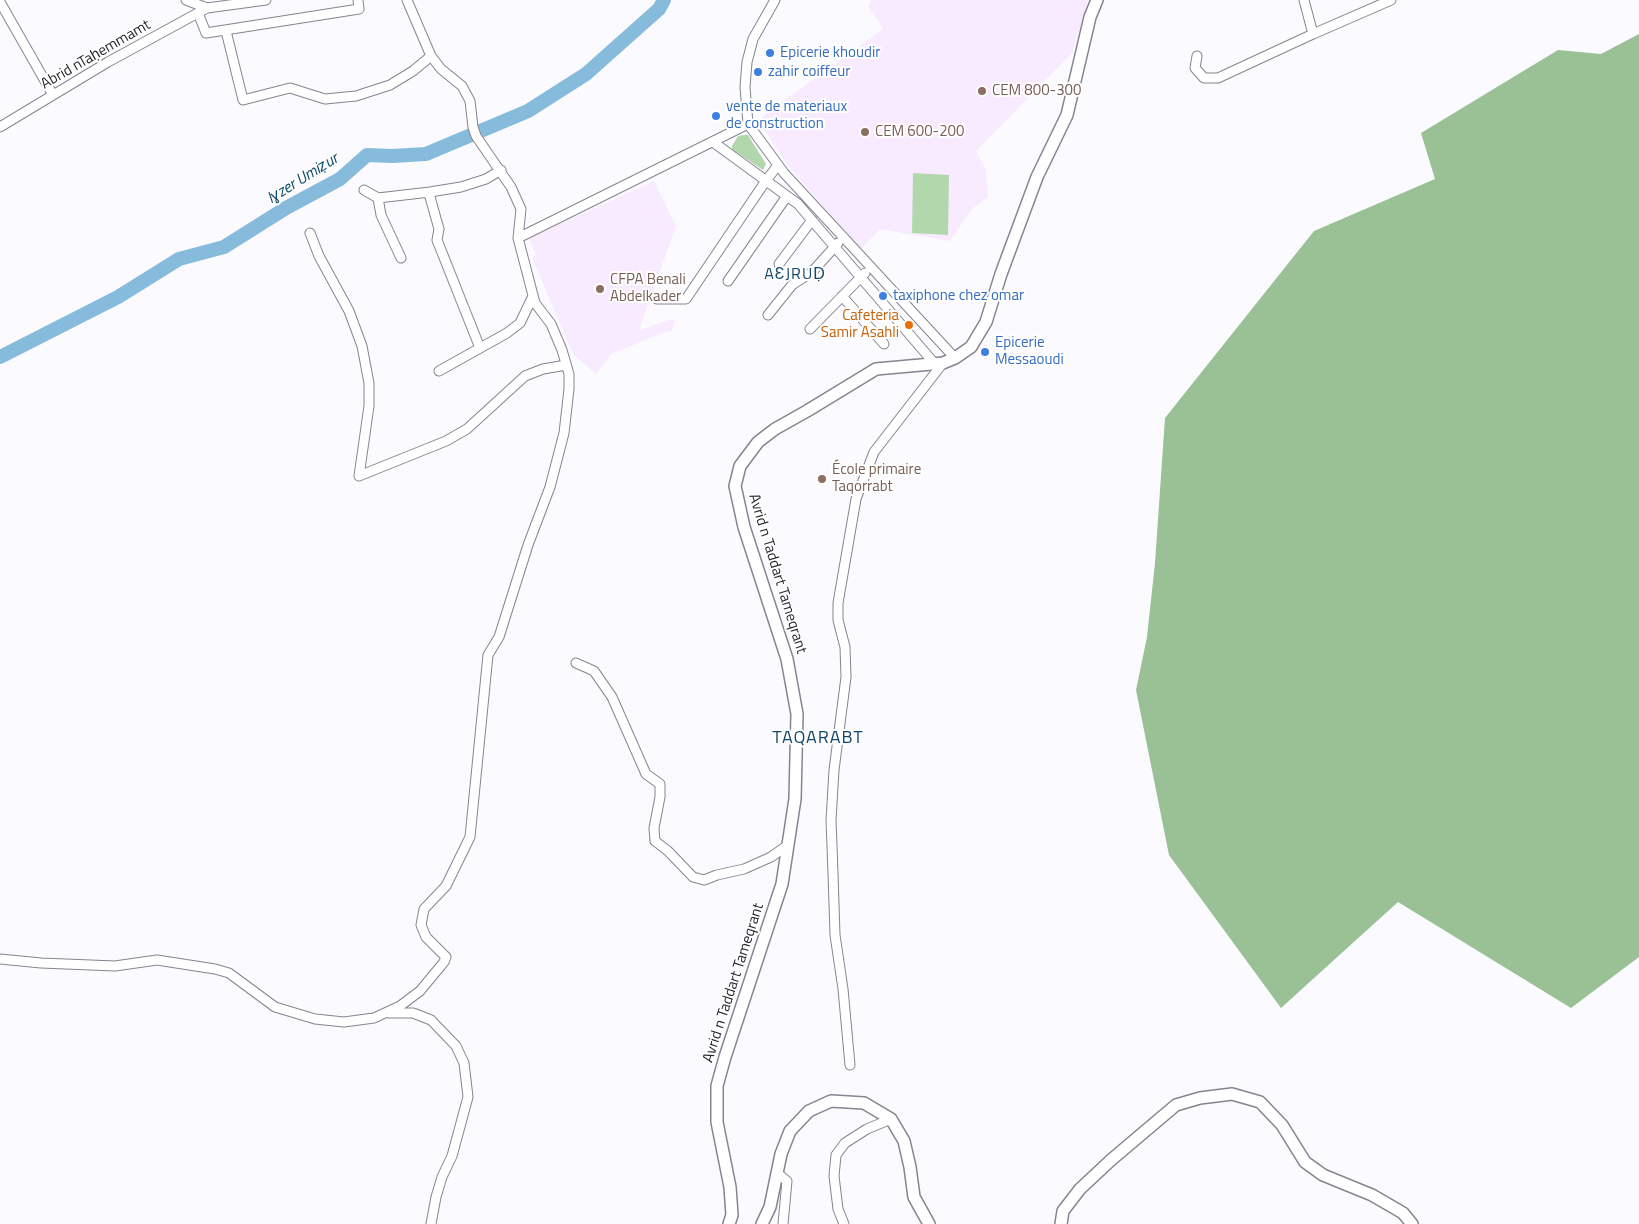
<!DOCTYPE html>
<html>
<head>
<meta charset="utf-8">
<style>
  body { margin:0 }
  canvas { display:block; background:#fafaff }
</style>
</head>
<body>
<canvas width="1639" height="1224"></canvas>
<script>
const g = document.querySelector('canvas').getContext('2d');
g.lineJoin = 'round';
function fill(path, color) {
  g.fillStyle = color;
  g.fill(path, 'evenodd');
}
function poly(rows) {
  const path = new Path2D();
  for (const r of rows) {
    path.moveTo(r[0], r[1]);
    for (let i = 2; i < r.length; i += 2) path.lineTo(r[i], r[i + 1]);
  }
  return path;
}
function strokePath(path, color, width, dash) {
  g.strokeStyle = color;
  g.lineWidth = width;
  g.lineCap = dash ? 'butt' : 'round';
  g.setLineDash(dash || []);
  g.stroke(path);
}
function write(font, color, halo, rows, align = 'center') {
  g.font = font + ' "Titillium Web",sans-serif';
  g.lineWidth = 4;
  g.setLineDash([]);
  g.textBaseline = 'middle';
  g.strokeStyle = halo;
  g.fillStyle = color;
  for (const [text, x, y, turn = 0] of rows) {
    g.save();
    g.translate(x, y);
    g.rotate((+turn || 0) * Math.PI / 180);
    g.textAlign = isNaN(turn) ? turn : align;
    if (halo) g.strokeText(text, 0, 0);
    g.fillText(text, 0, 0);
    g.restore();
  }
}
fill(poly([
  [871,0,1088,0,1072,53,976,151,986,170,988,197,972,209,950,241,880,229,861,249,788,166,758,120,883,29,868,6],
  [654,181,676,226,639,330,669,320,675,320,672,331,665,332,611,354,596,374,573,354,532,258,536,255,529,238]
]), '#f8ebff');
fill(poly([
  [744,135,748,135,766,164,763,170,732,149,732,146,738,136],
  [913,173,949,175,948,235,912,233]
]), '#b2d7ad');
fill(poly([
  [1639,34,1639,957,1571,1008,1398,902,1281,1008,1169,855,1136,690,1147,637,1155,563,1165,418,1314,231,1435,179,1421,133,1558,50,1601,54]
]), '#9ac095');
strokePath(poly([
  [0,357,118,297,179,259,224,247,286,208,340,179,367,155,392,156,426,154,528,111,586,74,659,9,664,0]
]), '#87bbdb', 14);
const minor = poly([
  [186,0,207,8],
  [1304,0,1313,34],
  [0,2,53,95],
  [198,13,206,33,359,9,358,0],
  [226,31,243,100,290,88,325,99,356,96,390,85,413,71,431,56],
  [1197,56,1195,68,1204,78,1218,78,1313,34,1391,0],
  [748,124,784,173,955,358],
  [748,124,745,87,747,62,753,39,775,0],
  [0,127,108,62,207,8,266,0],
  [713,142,798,204,934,363],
  [364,190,378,198,430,192,461,187,486,179,501,170],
  [430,192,430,197,439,229,437,240,480,348],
  [378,198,381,215,401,258],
  [310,233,319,256,349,311,362,346,369,383,369,406,359,476,446,441,467,429,525,376,543,369,566,365],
  [518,238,748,124],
  [779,264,812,220],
  [728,281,787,196],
  [842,296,884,344],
  [657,299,686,299,765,182,778,165],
  [768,315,792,285,812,272,838,243],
  [810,329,865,273],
  [439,371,507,333,520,323,533,296],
  [576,663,594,671,612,697,646,774,660,784,660,797,654,828,655,841,668,851,693,877,704,880,717,875,744,869,771,857,788,845],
  [0,959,41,963,115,966,157,960,215,969,229,973,275,1007,315,1019,344,1022,374,1018,400,1006,420,991,444,962,446,957,426,937,421,925,424,909,446,886,470,837,488,655,499,637,528,545,550,487,564,433,569,389,569,374,562,350,551,324,535,303,518,238,521,209,511,187,476,136,473,127,470,101,462,86,441,69,431,56,407,0],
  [389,1013,413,1013,431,1020,456,1046,464,1063,468,1097,452,1156,442,1177,436,1197,431,1224],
  [850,1065,843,989,835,935,833,873,831,820,834,770,846,677,845,647,838,620,838,603,856,499,874,452,943,363],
  [777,1173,787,1181,783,1224],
  [844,1224,838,1209,834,1176,836,1155,845,1143,867,1129,891,1119]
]);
const major = poly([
  [729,1224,732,1215,730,1187,717,1122,717,1086,725,1057,782,884,795,799,797,714,787,659,744,527,735,486,740,466,758,442,775,429,807,411,876,369,943,363,955,358,971,347,986,322,1001,274,1037,177,1067,115,1090,17,1097,0],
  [762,1224,770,1207,781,1154,790,1131,809,1111,831,1101,864,1103,891,1119,904,1141,910,1167,914,1197,929,1224],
  [1061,1224,1063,1211,1080,1189,1111,1160,1176,1105,1200,1098,1232,1094,1260,1102,1282,1125,1305,1162,1323,1175,1372,1195,1403,1213,1412,1224]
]);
strokePath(minor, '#868490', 11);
strokePath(major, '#868490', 14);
strokePath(minor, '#fff', 9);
strokePath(major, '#fff', 11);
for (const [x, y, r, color] of [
  [770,53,5,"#3f7fe0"],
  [758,72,5,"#3f7fe0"],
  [982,91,5,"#8d6e63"],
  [716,116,5,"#3f7fe0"],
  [865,132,5,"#8d6e63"],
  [600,289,5,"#8d6e63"],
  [883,296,5,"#3f7fe0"],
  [909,325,5,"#e8710a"],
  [985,352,5,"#3f7fe0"],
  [822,479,5,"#8d6e63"]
]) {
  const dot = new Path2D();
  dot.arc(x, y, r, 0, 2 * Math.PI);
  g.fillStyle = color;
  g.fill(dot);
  strokePath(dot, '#fff', 2);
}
write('15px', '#366cbe', '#fff', [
  ["Epicerie khoudir",780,53],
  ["zahir coiffeur",768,72],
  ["vente de materiaux",726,107],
  ["de construction",726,124],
  ["taxiphone chez omar",893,296],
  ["Epicerie",995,343],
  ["Messaoudi",995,360]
], 'left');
write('15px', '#27262b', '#fff', [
  ["Abrid nTaḥemmamt",96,55,-30],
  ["Avrid n Taddart Tameqrant",777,574,73],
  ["Avrid n Taddart Tameqrant",734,983,-72]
]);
write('15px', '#785e54', '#fff', [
  ["CEM 800-300",992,91],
  ["CEM 600-200",875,132],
  ["CFPA Benali",610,280],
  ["Abdelkader",610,297],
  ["École primaire",832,470],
  ["Taqorrabt",832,487]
], 'left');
write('15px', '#c56008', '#fff', [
  ["Cafeteria",899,316],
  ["Samir Asahli",899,333]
], 'right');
write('italic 16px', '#0a4d6d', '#fff', [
  ["Iɣzer Umiẓur",303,179,-32]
]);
g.letterSpacing = '1px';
write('16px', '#14486b', '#fff', [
  ["AƐJRUḌ",795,275]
]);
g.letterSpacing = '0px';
g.letterSpacing = '1px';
write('18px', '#14486b', '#fff', [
  ["TAQARABT",818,739]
]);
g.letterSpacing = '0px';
</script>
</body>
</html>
